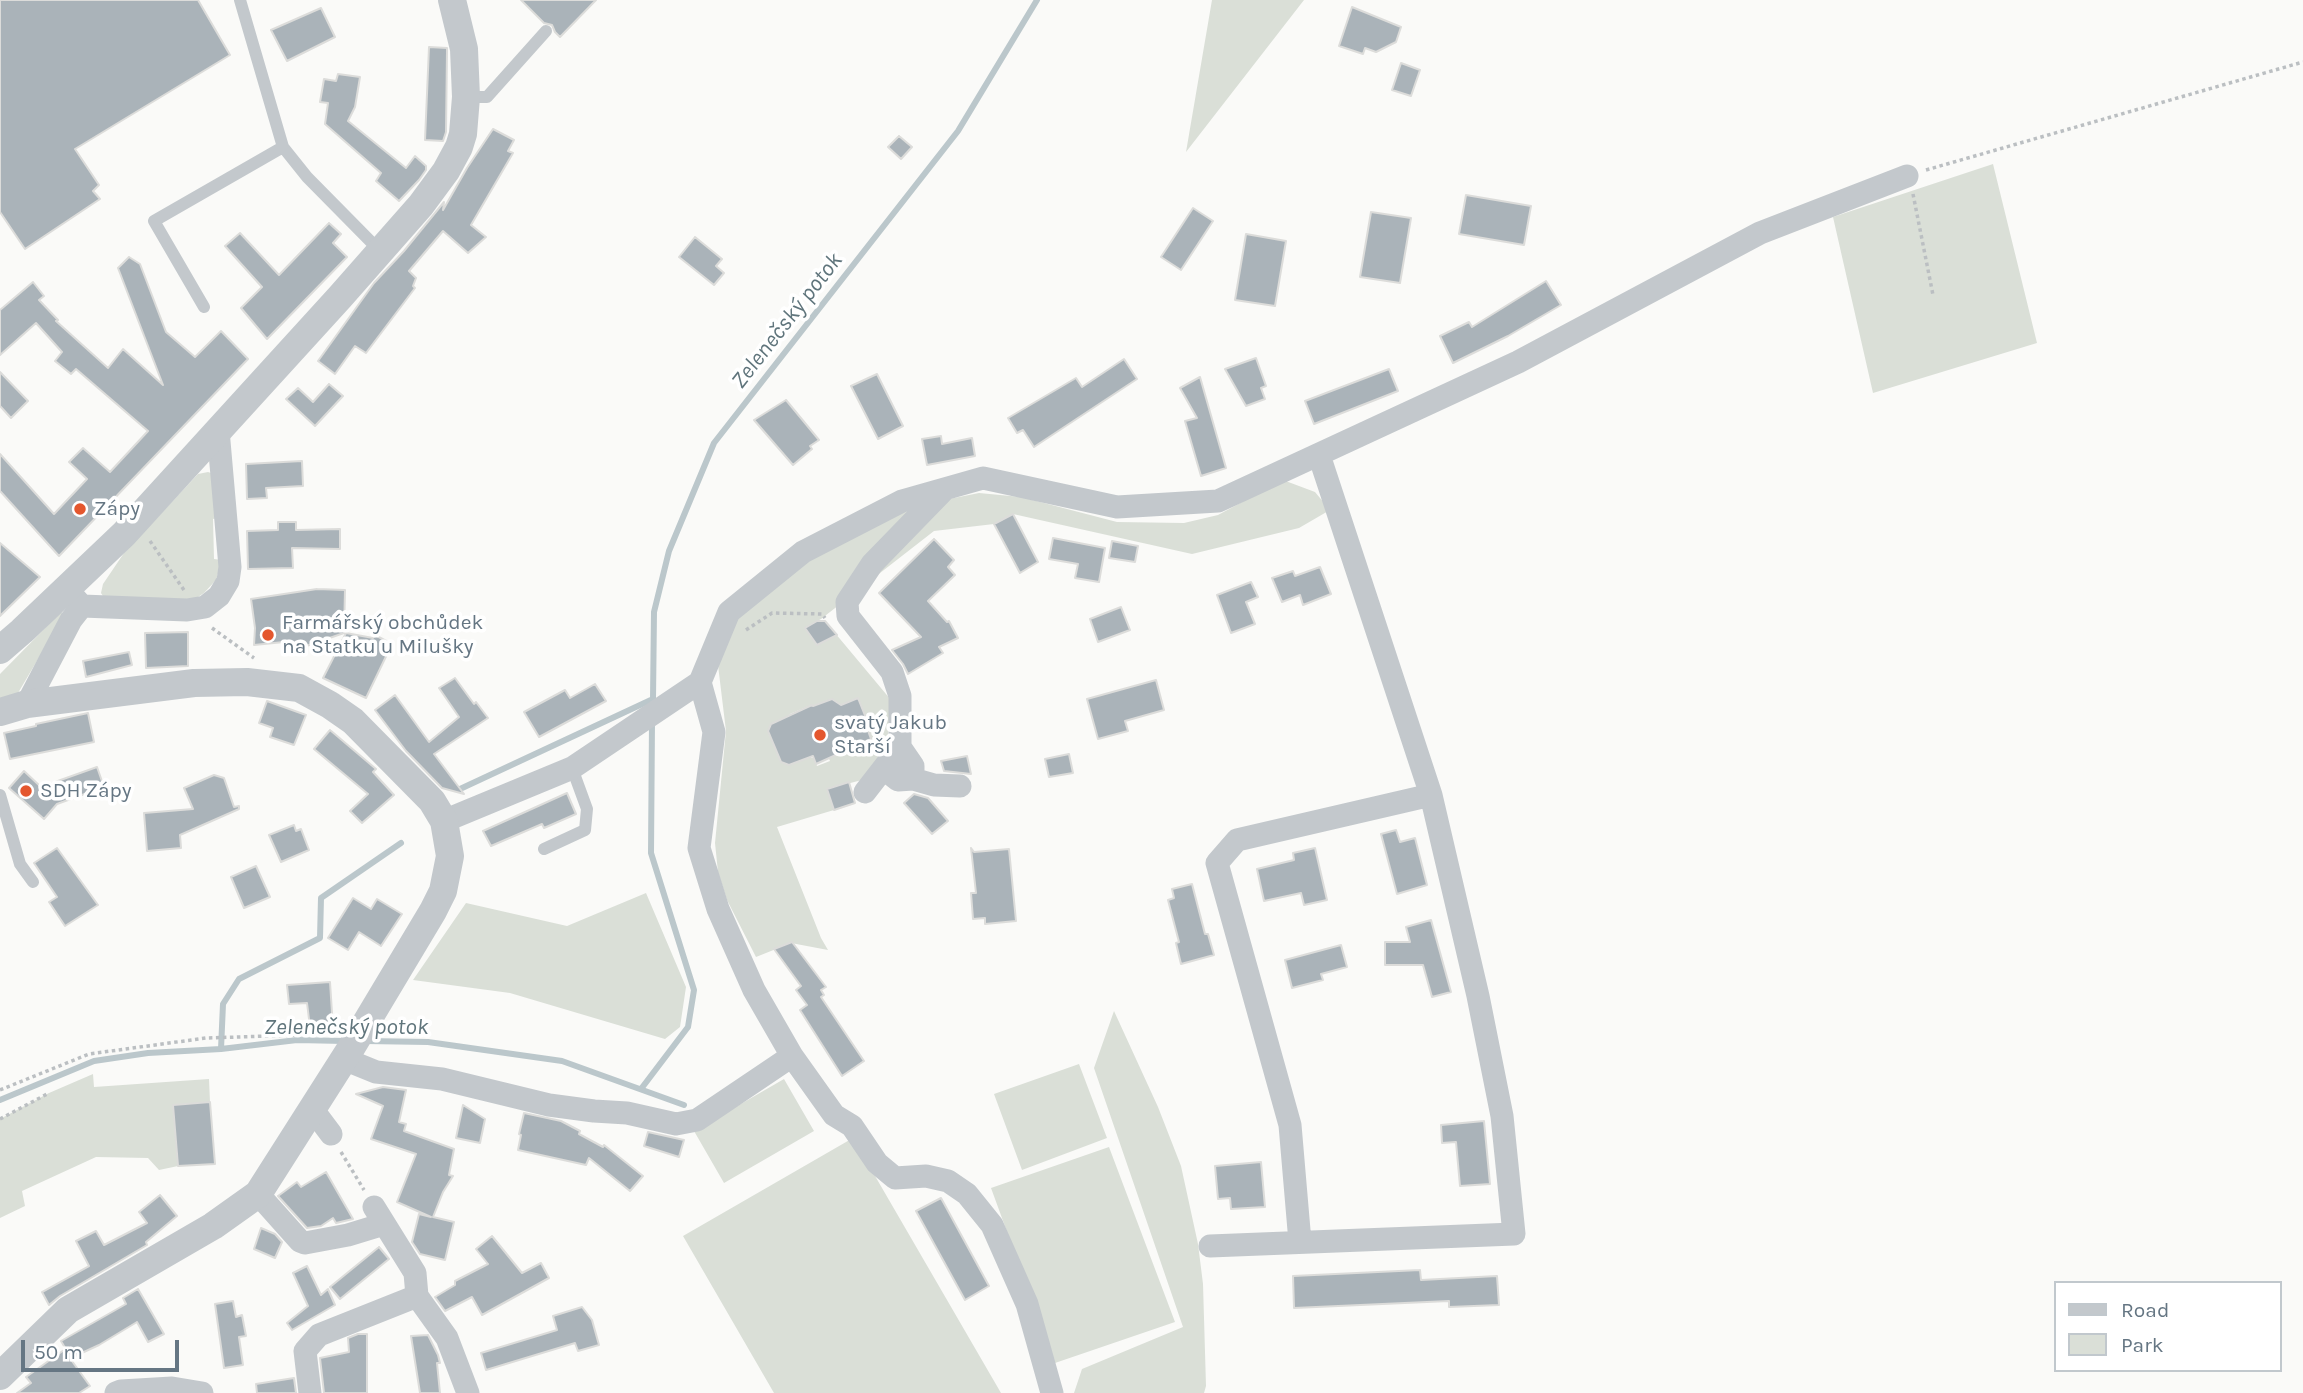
<!DOCTYPE html>
<html>
<head>
<meta charset="utf-8">
<style>
  body { margin:0 }
  #map { position:relative; width:2303px; height:1393px; overflow:hidden; background:#fafaf8; font-family:Karla,sans-serif }
  canvas { display:block }
  .legend { position:absolute; left:2054px; top:1281px; width:228px; height:91px; box-sizing:border-box; background:#fff; border:2px solid #c1c8cd; margin:0; padding:9px 12px; list-style:none; font-size:21px; color:#657683 }
  .legend li { display:flex; align-items:center; gap:14px; height:35px }
  .legend b { width:35px; border:2px solid #c1c8cd }
  .scale { position:absolute; left:21px; top:1340px; width:158px; height:32px; box-sizing:border-box; border:4px solid #657683; border-top:0; padding-left:9px; font-size:21px; line-height:24px; white-space:nowrap; color:#657683; -webkit-text-stroke:5px #fff; paint-order:stroke }
</style>
</head>
<body>
<div id="map">
<canvas width="2303" height="1393"></canvas>
<ul class="legend">
<li><b style="height:9px;background:#c3c8cc"></b>Road</li>
<li><b style="height:19px;background:#dadfd7"></b>Park</li>
</ul>
<div class="scale">50 m</div>
</div>
<script>
const g = document.querySelector('canvas').getContext('2d');
g.lineJoin = 'round';
function fill(path, color) {
  g.fillStyle = color;
  g.fill(path, 'evenodd');
}
function poly(rows) {
  const path = new Path2D();
  for (const r of rows) {
    path.moveTo(r[0], r[1]);
    for (let i = 2; i < r.length; i += 2) path.lineTo(r[i], r[i + 1]);
  }
  return path;
}
function strokePath(path, color, width, dash) {
  g.strokeStyle = color;
  g.lineWidth = width;
  g.lineCap = dash ? 'butt' : 'round';
  g.setLineDash(dash || []);
  g.stroke(path);
}
function write(font, color, halo, rows, align = 'center') {
  g.font = font + ' Karla,sans-serif';
  g.lineWidth = 7;
  g.setLineDash([]);
  g.textBaseline = 'middle';
  g.strokeStyle = halo;
  g.fillStyle = color;
  for (const [text, x, y, turn = 0] of rows) {
    g.save();
    g.translate(x, y);
    g.rotate((+turn || 0) * Math.PI / 180);
    g.textAlign = isNaN(turn) ? turn : align;
    if (halo) g.strokeText(text, 0, 0);
    g.fillText(text, 0, 0);
    g.restore();
  }
}
fill(poly([
  [1212,0,1304,0,1186,152],
  [1993,164,2037,343,1873,393,1833,217],
  [208,472,217,475,221,517,213,519,214,559,222,560,216,580,204,593,192,601,105,599,101,593,103,584,124,553,198,474],
  [1283,480,1315,492,1330,510,1299,528,1192,554,1013,514,994,524,934,531,821,619,806,627,807,631,835,633,891,700,887,745,862,780,827,789,834,810,777,827,821,938,828,950,791,943,756,957,727,900,718,872,715,843,726,731,717,657,733,622,775,583,822,552,909,507,979,493,1021,497,1117,522,1184,523,1218,515],
  [857,698,868,723,867,728,871,739,855,746,826,752,830,761,817,766,814,758,807,758,788,717,790,714,811,705,813,706,832,699,841,705],
  [61,612,64,615,18,693,0,699,0,674],
  [646,893,686,987,680,1027,665,1039,510,993,413,980,466,903,567,926],
  [1114,1011,1158,1107,1181,1166,1198,1244,1203,1284,1206,1386,1204,1393,1074,1393,1082,1369,1183,1327,1094,1068],
  [1079,1064,1107,1138,1022,1170,994,1094],
  [93,1074,94,1087,209,1079,210,1102,173,1105,178,1166,159,1170,148,1158,96,1157,22,1191,25,1206,0,1218,0,1119,49,1093],
  [784,1079,814,1131,724,1183,694,1131],
  [853,1138,1001,1393,774,1393,683,1236],
  [1109,1147,1175,1322,1055,1363,991,1188]
]), '#dadfd7');
strokePath(poly([
  [460,789,653,699,654,612,669,551,714,443,958,131,1037,0],
  [344,1041,297,1040,221,1049,223,1004,239,979,320,938,321,898,401,843],
  [366,1041,428,1042,562,1061,684,1105],
  [641,1089,688,1027,694,990,651,853,652,722],
  [0,1100,94,1061,148,1053,221,1049]
]), '#bbc7cb', 6);
const building = poly([
  [0,0,198,0,230,55,75,149,99,185,93,191,100,199,25,249,0,212,0,0],
  [521,0,596,0,560,37,555,32,552,25,544,23,521,0],
  [1352,7,1401,27,1396,42,1376,52,1365,48,1363,54,1339,46,1352,7],
  [321,8,335,37,287,61,271,30,321,8],
  [429,47,447,48,447,51,446,132,443,141,425,140,429,47],
  [1401,63,1420,70,1411,96,1392,90,1401,63],
  [338,74,360,77,355,107,348,121,406,168,415,156,426,166,426,170,419,180,399,201,376,181,381,173,325,124,328,103,320,102,324,79,336,81,338,74],
  [493,129,514,140,508,151,513,153,471,225,486,237,468,253,443,231,409,271,416,278,413,286,415,288,366,353,355,346,335,374,318,361,374,283,404,251,444,202,443,210,467,168,493,129],
  [899,136,912,147,901,159,888,147,899,136],
  [1466,195,1531,206,1524,245,1459,234,1466,195],
  [1193,208,1213,221,1181,270,1161,257,1193,208],
  [1371,212,1411,218,1400,283,1360,277,1371,212],
  [329,223,341,234,333,243,347,257,267,339,241,308,262,287,225,246,240,233,279,275,329,223],
  [1246,234,1286,241,1275,306,1235,300,1246,234],
  [695,237,722,259,716,266,724,273,714,285,679,257,695,237],
  [129,257,140,264,166,332,195,357,221,331,248,359,59,556,0,491,0,454,54,514,87,479,69,462,83,448,110,472,148,431,76,369,71,374,55,361,62,352,36,323,0,355,0,310,33,282,44,296,39,300,58,320,56,321,108,368,123,349,163,385,118,268,129,257],
  [1546,281,1561,305,1508,336,1453,363,1440,336,1469,322,1472,327,1546,281],
  [1256,358,1266,386,1261,388,1265,399,1246,406,1225,369,1256,358],
  [1124,359,1137,379,1034,447,1023,430,1017,433,1008,418,1076,378,1082,387,1124,359],
  [1389,369,1398,391,1314,424,1305,401,1389,369],
  [0,372,28,401,11,418,0,406,0,372],
  [877,374,903,426,878,439,851,386,877,374],
  [1200,377,1226,468,1201,476,1185,421,1197,418,1180,388,1200,377],
  [329,384,343,396,315,426,286,399,298,388,313,402,329,384],
  [786,400,819,440,810,446,812,449,793,465,754,420,786,400],
  [941,436,942,444,972,438,975,456,927,465,922,439,941,436],
  [302,461,303,486,266,488,267,498,247,499,246,464,302,461],
  [1013,514,1038,562,1020,573,994,524,1013,514],
  [278,522,296,522,296,530,340,529,340,549,292,548,293,568,248,569,247,531,278,530,278,522],
  [1053,538,1105,548,1099,582,1075,578,1078,564,1049,559,1053,538],
  [934,539,954,560,948,567,955,575,928,601,947,622,949,621,958,638,939,647,943,653,908,674,903,664,892,650,921,637,879,593,934,539],
  [1112,541,1138,546,1135,562,1109,558,1112,541],
  [0,543,40,577,0,616,0,543],
  [1320,567,1331,594,1303,605,1300,595,1282,602,1272,578,1293,571,1295,576,1320,567],
  [1251,582,1258,597,1246,602,1255,624,1231,633,1217,595,1251,582],
  [317,589,345,590,344,633,289,652,284,642,254,645,255,628,251,599,317,589],
  [1121,607,1130,630,1098,642,1090,619,1121,607],
  [817,621,825,621,837,635,817,645,805,628,817,621],
  [188,632,188,666,146,668,145,633,188,632],
  [346,633,373,638,375,635,392,644,366,698,323,678,346,633],
  [129,652,132,665,86,677,83,661,129,652],
  [455,678,474,704,476,702,488,718,434,754,464,794,442,788,406,751,375,710,395,695,429,742,459,717,439,688,455,678],
  [1156,680,1164,710,1125,721,1128,731,1098,739,1087,699,1156,680],
  [595,684,606,701,539,737,524,712,565,690,570,698,595,684],
  [858,698,868,723,867,728,871,739,816,764,813,756,789,765,781,762,768,731,771,724,812,705,813,706,832,699,841,705,858,698],
  [267,701,306,715,294,745,270,737,273,728,259,723,267,701],
  [88,713,94,742,10,759,4,733,36,726,36,724,88,713],
  [330,730,376,769,373,772,394,795,362,823,350,811,368,794,314,749,330,730],
  [1069,754,1073,773,1049,777,1045,759,1069,754],
  [967,756,971,774,944,771,941,761,967,756],
  [97,767,104,787,57,804,44,819,9,788,24,771,41,787,97,767],
  [214,775,224,778,234,807,239,806,239,809,180,835,181,848,147,851,144,813,193,809,184,788,214,775],
  [849,782,855,803,834,810,827,789,849,782],
  [567,793,576,814,544,828,542,824,491,846,483,831,567,793],
  [914,794,928,798,948,821,932,834,904,803,914,794],
  [294,825,296,831,301,829,309,850,281,862,269,835,294,825],
  [1396,830,1400,842,1415,838,1427,885,1397,894,1381,834,1396,830],
  [57,848,98,905,65,926,49,902,57,897,34,863,57,848],
  [971,848,974,852,1009,849,1016,921,985,924,985,918,973,919,971,893,976,893,971,848],
  [1315,848,1327,900,1304,905,1301,893,1264,901,1257,869,1294,860,1293,853,1315,848],
  [256,866,270,897,244,908,231,877,256,866],
  [1192,884,1205,934,1208,934,1214,955,1181,964,1176,943,1179,942,1168,900,1174,898,1172,889,1192,884],
  [353,898,371,909,377,899,402,914,381,946,359,932,348,950,328,938,353,898],
  [1431,920,1451,992,1432,997,1423,965,1385,965,1385,942,1410,942,1406,927,1431,920],
  [792,942,826,987,821,990,824,995,821,997,864,1061,842,1076,800,1010,807,1005,796,990,801,986,774,949,792,942],
  [1341,945,1347,967,1321,974,1323,980,1292,988,1285,960,1341,945],
  [330,982,333,1028,310,1027,307,1003,289,1004,287,985,330,982],
  [383,1087,406,1090,399,1122,406,1124,404,1131,454,1149,449,1175,453,1176,443,1192,433,1217,454,1222,445,1260,420,1254,412,1242,419,1214,431,1217,397,1202,416,1154,371,1139,383,1106,356,1094,383,1087],
  [210,1102,215,1164,178,1166,173,1105,210,1102],
  [463,1105,485,1119,480,1143,456,1138,463,1105],
  [524,1113,561,1121,580,1131,579,1134,603,1147,604,1145,643,1176,630,1191,589,1158,586,1165,518,1150,521,1135,519,1134,524,1113],
  [1484,1121,1490,1184,1460,1186,1456,1142,1442,1143,1441,1125,1484,1121],
  [648,1132,684,1140,679,1157,644,1146,648,1132],
  [1261,1162,1265,1207,1231,1209,1230,1198,1218,1199,1215,1166,1261,1162],
  [326,1172,353,1219,336,1223,333,1218,321,1226,307,1228,278,1196,297,1182,301,1187,326,1172],
  [160,1195,177,1216,146,1242,147,1245,60,1296,49,1305,42,1292,89,1266,76,1241,96,1231,104,1245,147,1223,139,1212,160,1195],
  [941,1198,989,1286,965,1300,916,1211,941,1198],
  [261,1228,275,1234,282,1242,275,1258,254,1249,261,1228],
  [492,1236,522,1273,541,1263,549,1278,482,1315,472,1297,445,1311,435,1297,455,1285,455,1281,488,1264,476,1249,492,1236],
  [379,1247,389,1259,340,1299,330,1287,379,1247],
  [307,1266,321,1295,328,1289,335,1305,292,1330,287,1323,308,1306,293,1273,307,1266],
  [1420,1270,1421,1280,1497,1276,1499,1305,1449,1307,1449,1301,1294,1308,1293,1276,1420,1270],
  [138,1289,164,1334,148,1342,137,1322,99,1345,71,1358,61,1341,126,1304,123,1298,138,1289],
  [233,1301,236,1317,242,1315,246,1336,239,1337,243,1365,224,1368,215,1304,233,1301],
  [582,1307,592,1320,599,1345,578,1351,575,1343,486,1370,481,1353,557,1330,553,1316,582,1307],
  [358,1334,367,1334,367,1393,324,1393,320,1358,349,1352,348,1338,358,1334],
  [428,1335,438,1355,440,1363,437,1363,440,1393,420,1393,411,1336,428,1335],
  [64,1350,90,1386,79,1393,17,1393,31,1383,26,1377,64,1350],
  [294,1378,296,1393,257,1393,256,1384,294,1378]
]);
fill(building, '#aab3b9');
strokePath(building, '#dcdcda', 2);
strokePath(poly([
  [1926,170,2303,62],
  [1913,194,1933,295],
  [150,541,184,590],
  [212,628,254,658],
  [746,630,772,613,822,614,825,618],
  [0,1090,89,1054,206,1038,333,1034],
  [0,1119,49,1093],
  [341,1152,364,1190]
]), '#bbbfc2', 3.5, [3.5, 3.5]);
strokePath(poly([
  [240,0,283,147,307,177,380,251],
  [466,97,487,97,546,31],
  [204,307,154,221,283,147],
  [0,795,20,864,33,882],
  [544,849,585,830,587,809,572,768]
]), '#c3c8cc', 12);
strokePath(poly([
  [82,606,187,610,205,607,219,596,228,581,230,567,218,430],
  [27,704,71,620,82,606,72,595],
  [884,769,898,780,913,779,913,766,900,747],
  [913,779,934,785,960,786],
  [865,792,900,747,900,696,892,672,848,616,847,602,872,564,942,492],
  [444,821,572,768,700,682,729,612,803,552,902,501,983,478,1117,507,1218,501,1518,362,1760,233,1907,176],
  [792,1056,834,1115,852,1126,877,1163,895,1178,926,1176,948,1181,967,1194,992,1225,1027,1304,1052,1393],
  [344,1059,376,1072,442,1079,549,1105,594,1111,627,1113,676,1124,697,1120,792,1056,754,990,718,909,699,848,714,732,700,682],
  [313,1110,331,1134],
  [258,1194,300,1241,305,1243,348,1235,384,1224],
  [374,1207,415,1273,417,1296,447,1338,468,1393],
  [1300,1242,1290,1125,1217,863,1237,840,1431,795],
  [1210,1246,1514,1234,1502,1116,1478,996,1431,795,1319,455],
  [116,1393,121,1391,172,1388,202,1393],
  [310,1393,305,1351,319,1335,417,1296]
]), '#c3c8cc', 23);
strokePath(poly([
  [0,650,22,631,124,534,340,297,421,205,446,171,459,147,463,134,466,97,464,49,452,0],
  [0,712,27,704,194,683,247,682,299,688,330,705,353,721,432,801,444,821,450,856,443,891,433,911,351,1048,258,1194,213,1226,68,1310,0,1376]
]), '#c3c8cc', 28);
for (const [x, y, r, color] of [
  [80,509,7,"#e4572e"],
  [268,635,7,"#e4572e"],
  [820,735,7,"#e4572e"],
  [26,791,7,"#e4572e"]
]) {
  const dot = new Path2D();
  dot.arc(x, y, r, 0, 2 * Math.PI);
  g.fillStyle = color;
  g.fill(dot);
  strokePath(dot, '#fff', 2.5);
}
write('21px', '#657683', '#fff', [
  ["Zápy",94,509],
  ["Farmářský obchůdek",282,623],
  ["na Statku u Milušky",282,647],
  ["svatý Jakub",834,723],
  ["Starší",834,747],
  ["SDH Zápy",40,791]
], 'left');
write('italic 23px', '#60757c', '#fff', [
  ["Zelenečský potok",787,321,-52],
  ["Zelenečský potok",346,1027]
]);
</script>
</body>
</html>
